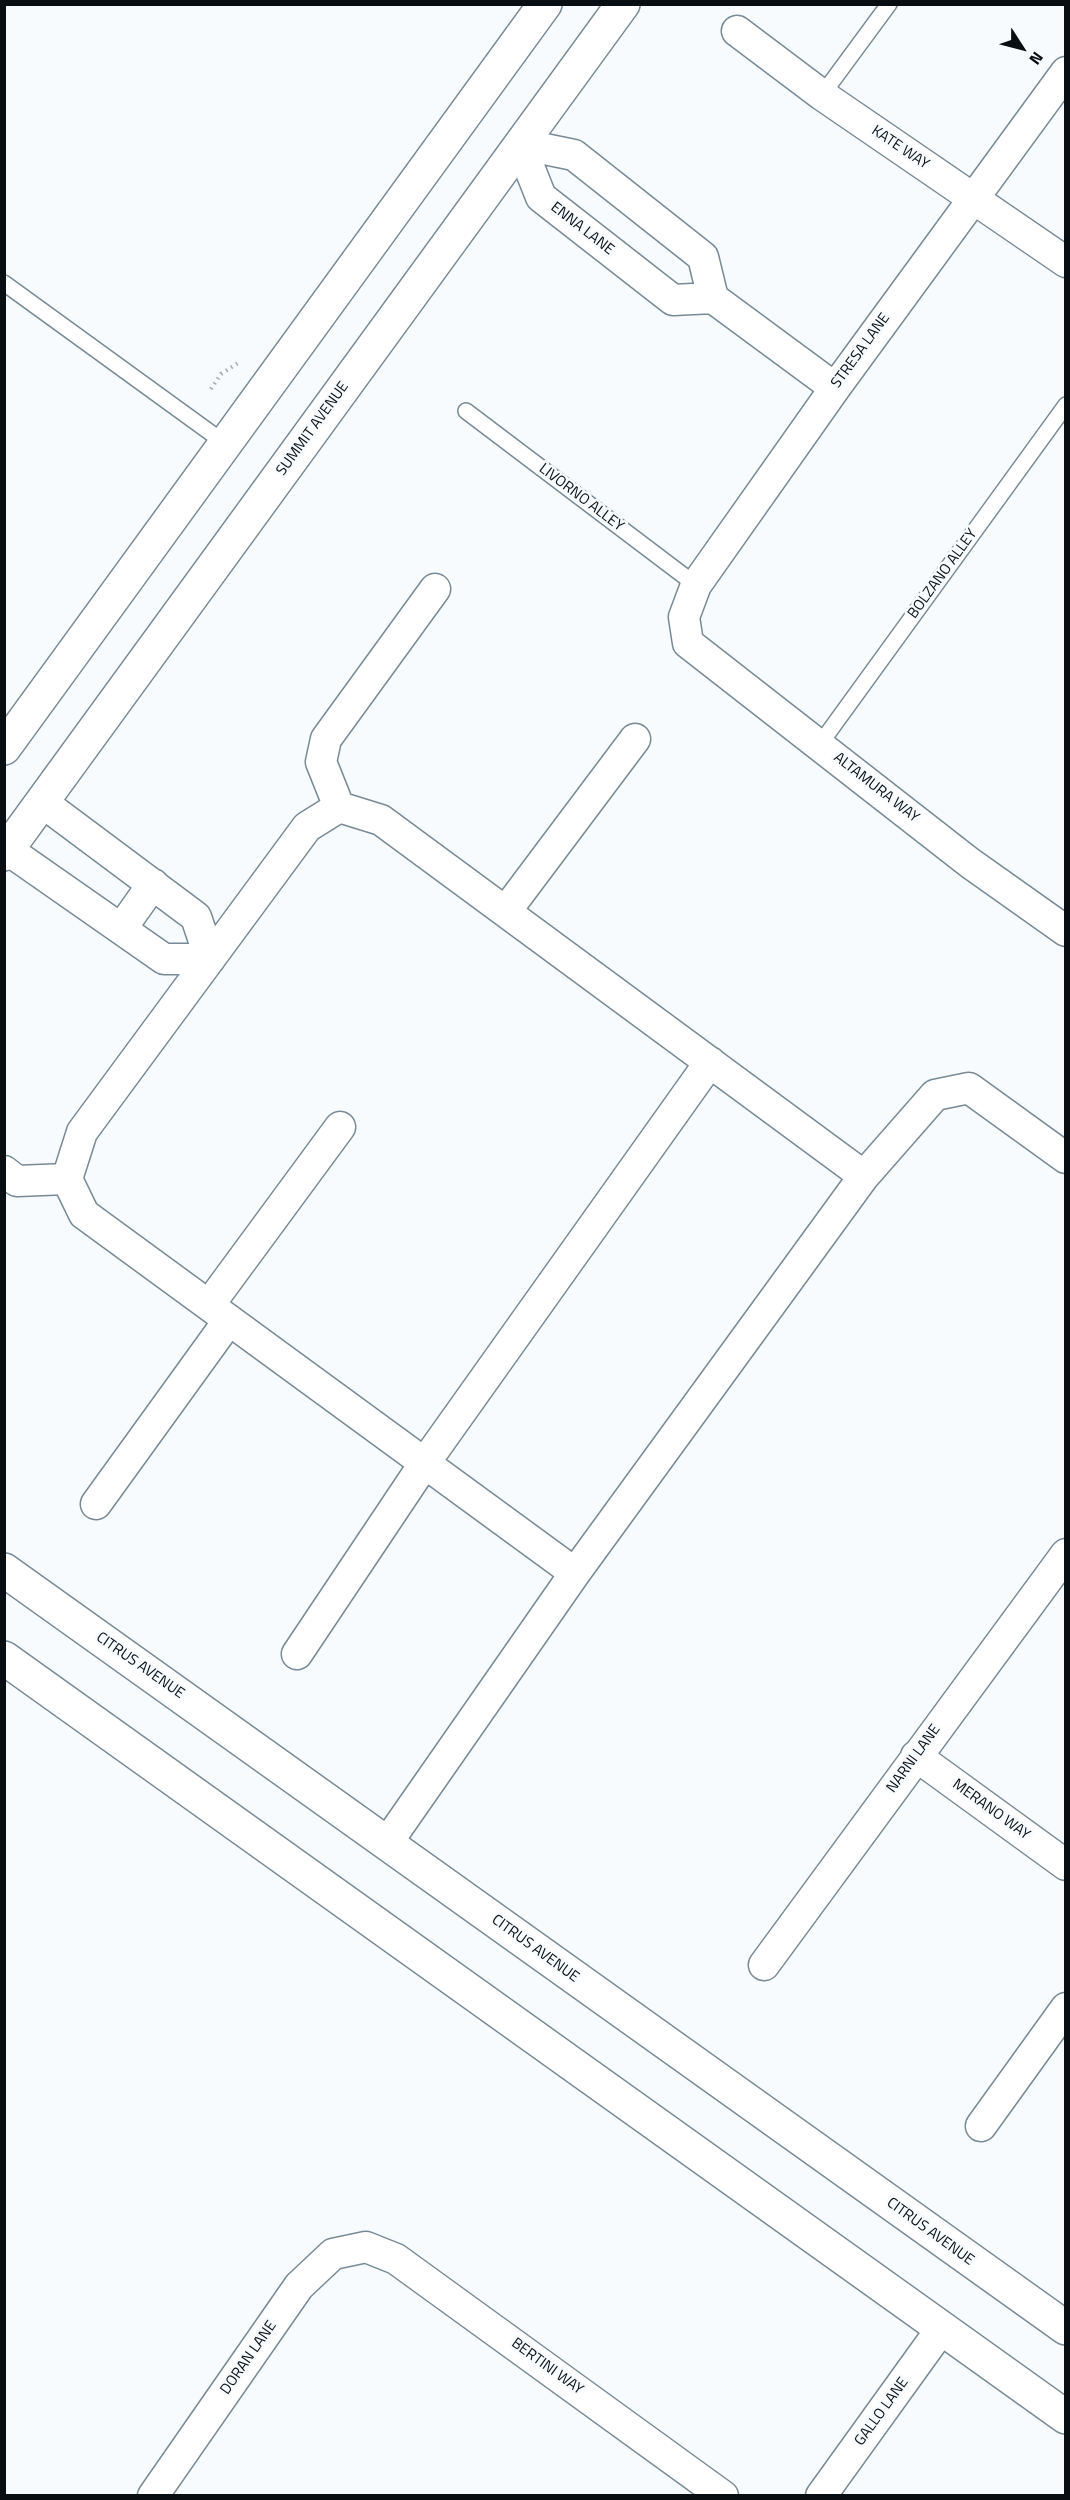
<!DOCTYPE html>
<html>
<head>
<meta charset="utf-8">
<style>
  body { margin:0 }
  #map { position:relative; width:1070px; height:2500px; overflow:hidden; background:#f7fbfd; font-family:"Titillium Web",sans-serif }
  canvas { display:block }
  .frame { position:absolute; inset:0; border:6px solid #080e12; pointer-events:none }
  .north { position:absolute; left:992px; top:18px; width:60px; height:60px; -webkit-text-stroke:4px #f7fbfd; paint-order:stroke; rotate:126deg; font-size:16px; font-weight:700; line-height:24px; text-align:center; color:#080e12 }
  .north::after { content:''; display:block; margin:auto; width:21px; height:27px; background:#080e12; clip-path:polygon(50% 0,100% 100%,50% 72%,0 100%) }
</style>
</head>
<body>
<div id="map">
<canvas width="1070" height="2500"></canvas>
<div class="frame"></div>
<div class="north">N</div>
</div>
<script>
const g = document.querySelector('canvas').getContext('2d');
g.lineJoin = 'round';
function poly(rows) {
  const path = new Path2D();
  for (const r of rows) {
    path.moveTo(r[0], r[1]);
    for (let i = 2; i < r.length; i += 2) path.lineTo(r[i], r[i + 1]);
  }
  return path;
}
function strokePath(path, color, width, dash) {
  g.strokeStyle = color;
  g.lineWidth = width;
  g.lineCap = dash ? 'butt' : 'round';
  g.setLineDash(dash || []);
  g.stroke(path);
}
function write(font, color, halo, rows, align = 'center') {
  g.font = font + ' "Titillium Web",sans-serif';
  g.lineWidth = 5;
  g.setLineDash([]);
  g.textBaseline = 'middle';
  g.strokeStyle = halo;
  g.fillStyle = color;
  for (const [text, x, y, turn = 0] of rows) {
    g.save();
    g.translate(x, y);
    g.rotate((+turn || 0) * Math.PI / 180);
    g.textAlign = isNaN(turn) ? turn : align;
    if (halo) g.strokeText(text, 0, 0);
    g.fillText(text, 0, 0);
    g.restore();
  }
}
const service = poly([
  [822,95,889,4],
  [4,283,226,444],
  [466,411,696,585],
  [820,744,1066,405]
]);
const minor = poly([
  [737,31,822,95,1066,262],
  [1066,72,835,388,696,585,684,617,688,643,970,863,1066,931],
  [520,144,541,197,655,286,673,300,713,298,835,388],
  [520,144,574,155,703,257,713,298],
  [339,807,321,762,326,739,435,589],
  [8,850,164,959,210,959,196,917,42,802],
  [506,911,635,739],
  [121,929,153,884],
  [4,1171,17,1181,67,1179],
  [209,1305,340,1127],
  [96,1504,229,1320],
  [575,1573,84,1214,67,1179,82,1132,307,827,339,807,381,820,864,1176],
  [297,1654,424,1464,710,1062],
  [916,1756,1066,1865],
  [387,1843,575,1573,864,1176,935,1095,969,1088,1066,1158],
  [764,1965,1066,1554],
  [981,2126,1066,2008],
  [153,2496,299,2286,333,2254,366,2247,396,2259,723,2496],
  [821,2496,942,2328]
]);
const secondary = poly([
  [4,748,545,4],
  [4,854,623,4],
  [4,1570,1066,2328],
  [4,1658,1066,2417]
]);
strokePath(service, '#788a96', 18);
strokePath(minor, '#788a96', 33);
strokePath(secondary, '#788a96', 36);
strokePath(poly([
  [211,389,221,374,238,363]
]), '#a3a8aa', 4, [1.5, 4.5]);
strokePath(service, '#fff', 15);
strokePath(minor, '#fff', 30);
strokePath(secondary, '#fff', 33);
write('15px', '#080e12', '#f7fbfd', [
  ["KATE WAY",900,148,34],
  ["ENNA LANE",582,229,38],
  ["STRESA LANE",861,351,-54],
  ["SUMMIT AVENUE",313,429,-54],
  ["LIVORNO ALLEY",581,498,37],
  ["BOLZANO ALLEY",943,574,-54],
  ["ALTAMURA WAY",876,788,38],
  ["CITRUS AVENUE",140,1666,35],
  ["NARNI LANE",914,1759,-54],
  ["MERANO WAY",991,1810,36],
  ["CITRUS AVENUE",535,1949,36],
  ["CITRUS AVENUE",930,2232,36],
  ["DORAN LANE",249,2358,-55],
  ["BERTINI WAY",547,2367,36],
  ["GALLO LANE",882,2412,-54]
]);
</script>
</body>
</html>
